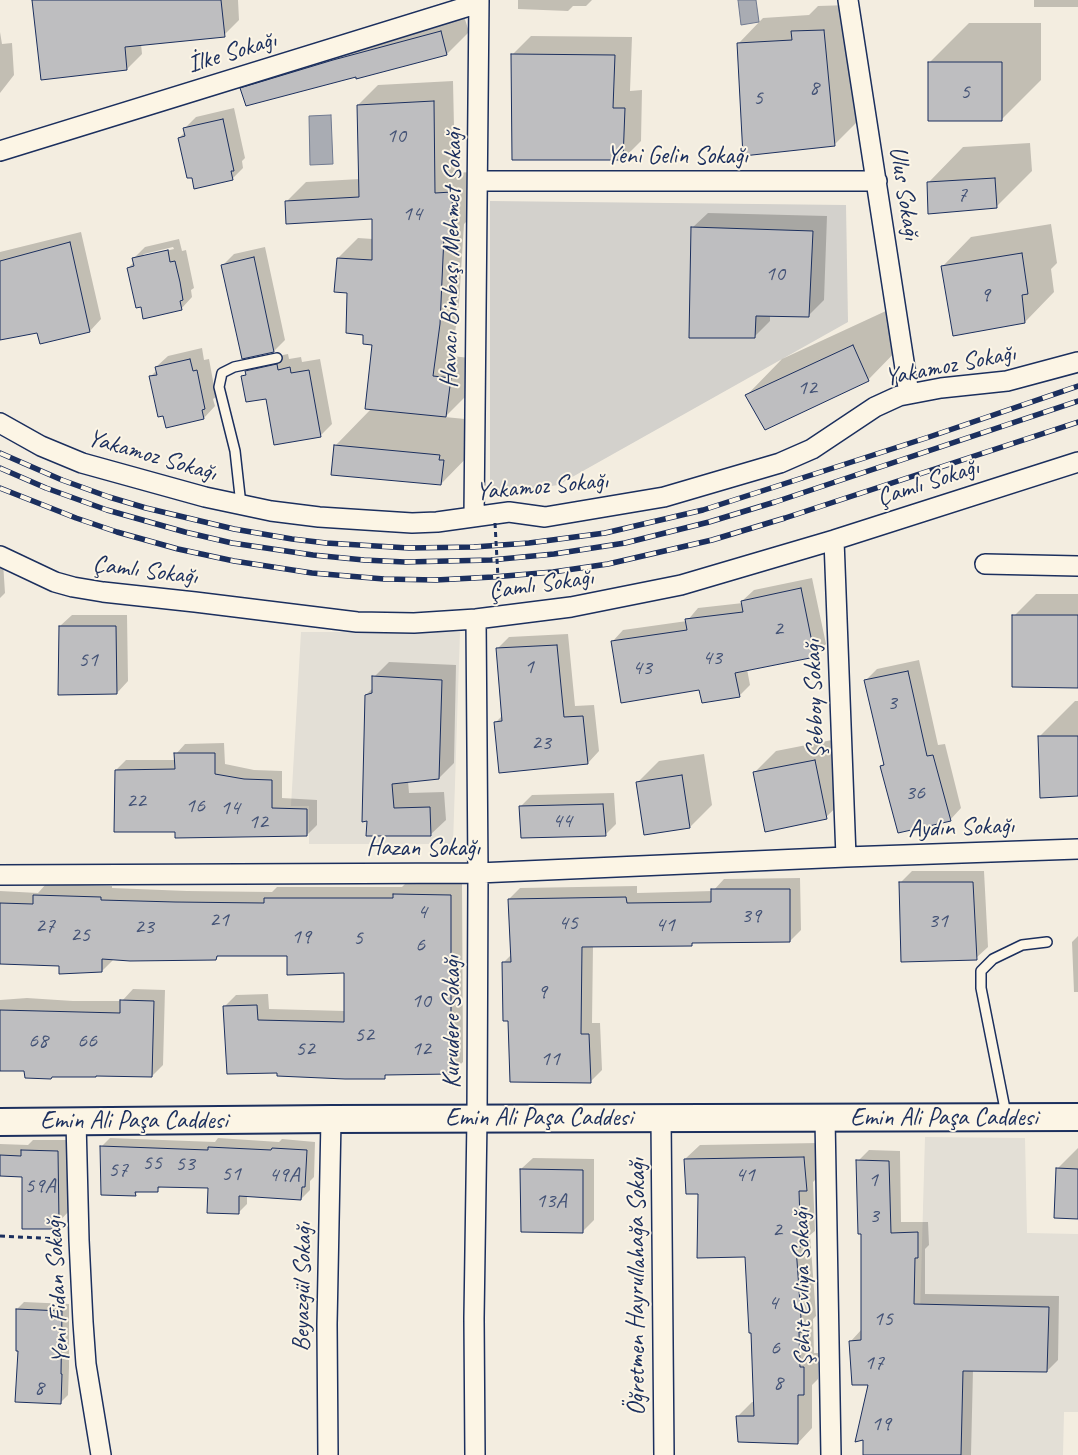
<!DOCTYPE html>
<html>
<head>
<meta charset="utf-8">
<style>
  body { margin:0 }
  canvas { display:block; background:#f3ede0 }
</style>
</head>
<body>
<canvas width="1078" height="1455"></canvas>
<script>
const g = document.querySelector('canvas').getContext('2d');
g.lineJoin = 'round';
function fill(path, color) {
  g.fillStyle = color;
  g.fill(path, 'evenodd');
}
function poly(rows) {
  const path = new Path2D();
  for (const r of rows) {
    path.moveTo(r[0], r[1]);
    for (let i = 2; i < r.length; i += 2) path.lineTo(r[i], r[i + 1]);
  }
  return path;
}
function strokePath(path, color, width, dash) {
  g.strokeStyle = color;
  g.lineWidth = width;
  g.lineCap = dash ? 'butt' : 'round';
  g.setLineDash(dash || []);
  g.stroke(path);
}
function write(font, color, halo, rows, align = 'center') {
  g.font = font + ' Caveat,sans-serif';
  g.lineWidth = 4;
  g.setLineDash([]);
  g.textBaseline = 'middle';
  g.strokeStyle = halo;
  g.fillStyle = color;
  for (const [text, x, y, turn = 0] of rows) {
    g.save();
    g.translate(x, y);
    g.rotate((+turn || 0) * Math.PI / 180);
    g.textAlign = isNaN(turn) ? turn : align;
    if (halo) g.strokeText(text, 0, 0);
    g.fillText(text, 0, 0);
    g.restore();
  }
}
fill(poly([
  [301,632,460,632,453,844,309,844,309,806,291,806],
  [925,1137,1025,1138,1027,1233,1078,1234,1078,1412,1064,1412,1063,1455,916,1455]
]), '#e3dfd6');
fill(poly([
  [490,201,846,205,848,322,558,485,490,495]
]), '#d3d1cc');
const water = poly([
  [738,0,756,0,759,22,741,25,738,0],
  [331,115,333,164,310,165,309,116,331,115]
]);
fill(water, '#a9acb3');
strokePath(water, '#707a91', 1);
fill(poly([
  [47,0,238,0,239,20,224,35,141,44,142,54,127,69],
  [518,0,592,0,586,6,573,6,568,11,518,9],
  [1034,0,1078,0,1078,7,1034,7],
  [849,5,860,119,834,145,738,44,763,18,809,15,818,6],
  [462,10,469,32,447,54,357,75,242,89,264,67],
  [969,23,1041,23,1041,80,1001,120,929,63],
  [0,32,2,44,12,43,14,75,0,93],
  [531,36,632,37,630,91,642,90,641,141,623,159,513,54],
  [453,81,455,173,471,172,473,215,464,224,459,303,452,356,470,358,466,396,445,417,475,420,476,448,441,484,335,446,372,408,374,344,365,333,348,292,338,258,358,238,373,239,373,218,286,202,306,182,360,179,358,105,378,85],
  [234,108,245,158,242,161,243,168,232,179,179,138,185,132,185,128,196,117],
  [1030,143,1032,171,996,207,928,183,963,147],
  [708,213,827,216,824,300,808,316,770,315,770,321,755,336,692,228],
  [1051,224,1057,263,1051,269,1054,292,1025,322,942,267,971,237],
  [81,232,101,319,90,331,38,331,0,339,0,252],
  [179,239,182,251,186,250,194,288,191,290,192,297,181,309,141,305,128,268,134,262,134,258,145,247],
  [173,247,174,249,141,257,144,254],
  [265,247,285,340,274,351,223,265,234,254],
  [888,310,903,344,868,380,747,395,782,359],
  [202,348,204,360,209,359,216,397,213,399,215,406,204,418,150,377,157,370,156,367,168,356],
  [288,354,289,359,301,357,302,362,320,359,332,424,320,436,267,397,243,377,258,360],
  [0,561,3,562,5,593,0,598],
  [812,578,826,644,814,656,747,669,750,685,739,696,700,689,612,642,623,630,687,621,698,608,743,603,742,601,754,590],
  [1036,594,1078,594,1078,686,1014,616],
  [72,615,127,615,128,681,117,693,60,626],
  [568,634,575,706,594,705,599,751,588,763,496,722,503,715,498,648,509,637],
  [919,660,938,745,945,744,961,808,950,820,881,767,884,763,866,680,877,669],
  [389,662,456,665,454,763,439,778,408,781,409,793,444,792,446,820,430,835,368,834,366,695,374,687,374,677],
  [1075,701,1078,701,1078,794,1040,736],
  [837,739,848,796,826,817,754,773,776,751],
  [224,743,225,764,254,770,282,771,282,798,317,800,317,825,307,835,177,830,116,770,126,760,176,760,176,754,185,744],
  [704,754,712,805,690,827,637,783,659,761],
  [614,793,616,824,605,835,521,806,532,795],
  [912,871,984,871,988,947,976,958,900,883],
  [800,878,801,930,790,941,694,942,691,945,593,946,592,1023,600,1023,602,1070,591,1081,509,1020,503,963,512,954,509,899,520,888,637,886,637,893,713,891,724,879],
  [406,883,462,884,463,1062,451,1073,388,1073,384,1077,225,1006,236,995,268,994,269,1009,345,1011,345,972,288,955,219,955,216,959,113,960,102,971,60,964,0,963,0,891,38,893,46,884,112,886,112,888,187,891,272,892,277,887,402,887],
  [1078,936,1078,992,1074,992,1072,942],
  [133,989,165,990,163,1065,152,1076,0,1069,0,1000,27,998,73,1001,122,1001],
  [110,1138,215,1142,218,1138,279,1142,282,1139,315,1142,314,1177,310,1181,310,1190,301,1199,247,1195,247,1204,238,1213,209,1187,162,1186,157,1190,139,1190,135,1195,102,1146],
  [33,1140,68,1140,70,1210,53,1228,23,1175,0,1175,0,1144,28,1145],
  [818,1143,820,1175,813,1182,815,1231,810,1235,816,1316,813,1319,814,1353,818,1353,818,1379,812,1385,812,1428,798,1443,738,1416,752,1402,755,1402,746,1255,699,1192,685,1159,700,1145],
  [1078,1148,1078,1218,1057,1169],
  [869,1150,900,1151,901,1222,928,1222,929,1245,925,1249,925,1294,1059,1296,1058,1360,1047,1371,973,1370,971,1455,864,1455,870,1384,851,1341,862,1329,862,1232,858,1161],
  [533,1158,594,1159,594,1220,582,1232,521,1169],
  [24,1302,69,1304,69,1367,68,1395,60,1403,19,1350,17,1309]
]), '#0003');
const building = poly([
  [32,0,221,0,225,37,125,47,127,70,41,80,32,0],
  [824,30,835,146,743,156,737,43,792,40,791,31,824,30],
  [441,31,447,55,356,79,356,77,246,106,240,88,333,60,441,31],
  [511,54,615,55,613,108,625,108,623,160,512,160,511,54],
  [928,62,1002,62,1002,121,928,121,928,62],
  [434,101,435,193,452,192,453,236,444,236,440,324,433,376,451,378,446,417,365,409,372,345,363,344,363,335,346,333,347,293,334,292,337,258,372,260,372,219,286,224,285,201,359,197,357,105,434,101],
  [223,119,234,171,231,171,233,180,194,189,192,178,187,178,178,138,185,136,183,128,223,119],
  [995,178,997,208,928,214,927,182,995,178],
  [691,227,813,231,809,317,756,316,755,338,689,338,691,227],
  [70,242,90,332,40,344,37,333,0,340,0,261,70,242],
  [168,250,170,262,175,261,180,282,183,300,180,301,182,310,143,319,141,307,136,308,127,268,134,266,132,258,168,250],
  [1022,253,1028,294,1022,295,1025,323,953,336,941,266,1022,253],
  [254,257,274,352,242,359,221,265,254,257],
  [853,345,869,381,765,430,745,395,853,345],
  [190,359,193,371,197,370,205,409,202,410,204,419,166,428,163,416,158,417,149,376,157,375,155,367,190,359],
  [277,364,278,370,290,367,291,373,309,370,321,437,274,445,266,399,246,402,241,376,246,375,245,371,277,364],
  [334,445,440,455,439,460,444,460,441,485,331,475,334,445],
  [801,588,815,657,735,673,740,697,702,703,699,690,621,703,611,641,687,630,685,619,743,612,741,601,801,588],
  [1012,615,1078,615,1078,688,1012,687,1012,615],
  [59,626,116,626,117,694,58,695,59,626],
  [557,645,564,717,583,716,588,764,499,773,494,722,502,721,496,648,557,645],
  [908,671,927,756,933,755,951,821,898,833,880,766,884,765,864,680,908,671],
  [372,676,442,680,439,779,392,784,394,808,430,807,431,836,366,836,367,821,362,822,365,695,372,693,372,676],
  [1038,736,1078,736,1078,796,1040,798,1038,736],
  [174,753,215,753,215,774,244,779,272,780,272,808,307,809,307,836,175,838,175,832,114,832,115,770,175,769,174,753],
  [815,760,827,819,765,832,753,772,815,760],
  [682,775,690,828,644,835,636,782,682,775],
  [603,804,606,836,521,838,519,806,603,804],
  [899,882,973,882,977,960,901,962,899,882],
  [711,889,790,889,790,942,692,943,692,946,582,947,581,1034,589,1034,591,1083,510,1082,508,1021,503,1021,502,962,511,962,508,899,626,897,627,903,711,902,711,889],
  [393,894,451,895,451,1074,385,1075,385,1079,345,1079,277,1076,277,1073,227,1074,223,1006,257,1005,258,1020,344,1022,344,973,287,975,287,956,217,956,216,960,130,961,102,959,102,972,59,974,59,966,0,964,0,903,33,904,33,895,101,897,101,900,175,902,264,903,264,898,393,898,393,894],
  [120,1000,154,1001,152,1077,96,1076,96,1077,52,1077,51,1079,25,1078,24,1071,0,1071,0,1010,120,1013,120,1000],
  [100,1146,208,1150,208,1147,271,1150,272,1148,307,1150,305,1187,302,1187,301,1200,239,1196,239,1214,207,1213,208,1188,158,1187,158,1192,135,1192,136,1196,101,1195,100,1146],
  [21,1150,58,1151,59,1222,54,1223,54,1229,22,1229,22,1177,0,1176,0,1155,21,1156,21,1150],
  [804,1157,807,1191,799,1191,801,1247,796,1247,802,1332,799,1332,800,1367,804,1367,804,1395,798,1395,798,1444,738,1442,736,1416,754,1416,751,1333,749,1333,745,1257,697,1258,698,1194,686,1194,684,1159,804,1157],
  [856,1160,889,1161,891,1233,918,1232,918,1258,915,1258,914,1304,1049,1307,1047,1372,963,1371,961,1455,863,1455,863,1440,855,1442,868,1385,852,1385,849,1341,861,1340,861,1234,858,1234,856,1160],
  [1056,1168,1078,1169,1078,1219,1054,1218,1056,1168],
  [520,1169,583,1170,583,1233,521,1232,520,1169],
  [16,1309,62,1311,61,1374,62,1374,61,1404,15,1402,18,1351,16,1351,16,1309]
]);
fill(building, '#bebec0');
strokePath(building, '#1b2f5e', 1);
const lane = poly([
  [241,505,235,451,219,387,222,373,234,367,277,358],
  [1006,1114,981,988,981,971,993,959,1022,945,1047,942]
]);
const street = poly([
  [848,0,909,394],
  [0,151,479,3],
  [478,181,877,181],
  [0,423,41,446,82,463,205,497,271,511,319,517,412,523,437,522,509,512,545,517,664,497,780,463,812,449,875,407,899,396,941,388,1007,381,1078,362],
  [474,517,479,0],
  [834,540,846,857],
  [0,556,55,582,73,587,103,592,195,602,357,622,414,623,476,619,571,607,681,585,834,540,1078,462],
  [985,564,1078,566],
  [0,875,478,873,846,857,1078,849],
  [661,1118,664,1455],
  [825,1118,831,1455],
  [76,1121,79,1240,83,1322,86,1364,101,1455],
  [328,1455,327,1324,331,1119],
  [475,1455,474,1318,477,1118,478,873,476,619]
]);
const secondary = poly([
  [0,1122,331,1119,1078,1117]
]);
strokePath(lane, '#1b2f5e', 12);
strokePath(street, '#1b2f5e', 22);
strokePath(secondary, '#1b2f5e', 30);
strokePath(poly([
  [0,1236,59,1239]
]), '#1b2f5e', 3, [5, 4]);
strokePath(lane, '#fcf5e5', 9);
strokePath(street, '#fcf5e5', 19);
strokePath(secondary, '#fcf5e5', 26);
const rail = poly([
  [0,453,62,480,109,497,146,508,234,529,292,539,326,543,409,548,474,547,529,543,605,533,703,510,929,437,1078,386],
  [0,468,46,488,107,510,185,532,232,543,313,555,364,560,405,562,491,560,554,554,625,543,709,522,775,502,1078,401],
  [0,488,76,518,117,532,178,549,234,561,312,573,384,579,436,580,493,577,553,572,608,564,712,540,785,518,1078,422]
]);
strokePath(rail, '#1b2f5e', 5.5);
strokePath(rail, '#fcf5e5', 4, [11]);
strokePath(poly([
  [495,523,499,596]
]), '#1b2f5e', 3, [5, 4]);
write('22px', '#445376', null, [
  ["8",814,88],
  ["5",965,92],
  ["5",758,98],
  ["10",396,136],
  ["7",962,195],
  ["14",412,214],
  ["10",775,274],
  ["9",985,295],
  ["12",807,388],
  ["2",778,629],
  ["43",712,658],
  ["51",88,660],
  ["1",529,667],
  ["43",642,668],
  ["3",892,703],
  ["23",541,743],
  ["36",915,793],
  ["22",136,801],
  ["16",195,806],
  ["14",230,808],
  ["44",562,821],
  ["12",258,822],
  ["4",422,912],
  ["39",751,916],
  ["21",219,920],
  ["31",938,921],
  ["45",568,923],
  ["41",665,925],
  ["27",45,926],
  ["23",144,927],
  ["25",80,935],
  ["19",301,937],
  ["5",358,938],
  ["6",420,945],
  ["9",542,992],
  ["10",421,1001],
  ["52",364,1035],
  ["68",38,1041],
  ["66",87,1041],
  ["52",305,1049],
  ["12",421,1049],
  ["11",550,1059],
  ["55",152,1163],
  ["53",185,1164],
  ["57",118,1170],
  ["51",231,1174],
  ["49A",284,1175],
  ["41",745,1175],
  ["1",873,1180],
  ["59A",40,1186],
  ["13A",551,1201],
  ["3",874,1216],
  ["2",777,1230],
  ["4",773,1303],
  ["15",883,1319],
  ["6",775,1348],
  ["17",874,1363],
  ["8",778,1383],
  ["8",39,1388],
  ["19",881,1424]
]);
write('25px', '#1b2f5e', '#fcf5e5', [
  ["İlke Sokağı",232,53,-17],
  ["Yeni Gelin Sokağı",677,156],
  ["Ulus Sokağı",904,193,81],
  ["Havacı Binbaşı Mehmet Sokağı",452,258,-89],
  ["Yakamoz Sokağı",950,366,-11],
  ["Yakamoz Sokağı",152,456,16],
  ["Çamlı Sokağı",928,483,-18],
  ["Yakamoz Sokağı",542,487,-5],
  ["Çamlı Sokağı",145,571,7],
  ["Çamlı Sokağı",541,585,-8],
  ["Şebboy Sokağı",815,699,-92],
  ["Aydın Sokağı",961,828,-2],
  ["Hazan Sokağı",423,848],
  ["Kurudere Sokağı",452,1022,-90],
  ["Emin Ali Paşa Caddesi",539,1118],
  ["Emin Ali Paşa Caddesi",944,1118],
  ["Emin Ali Paşa Caddesi",134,1121],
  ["Beyazgül Sokağı",303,1287,-89],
  ["Öğretmen Hayrullahağa Sokağı",637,1287,-90],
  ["Şehit Evliya Sokağı",803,1287,-91],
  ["Yeni Fidan Sokağı",58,1290,-93]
]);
</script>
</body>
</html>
